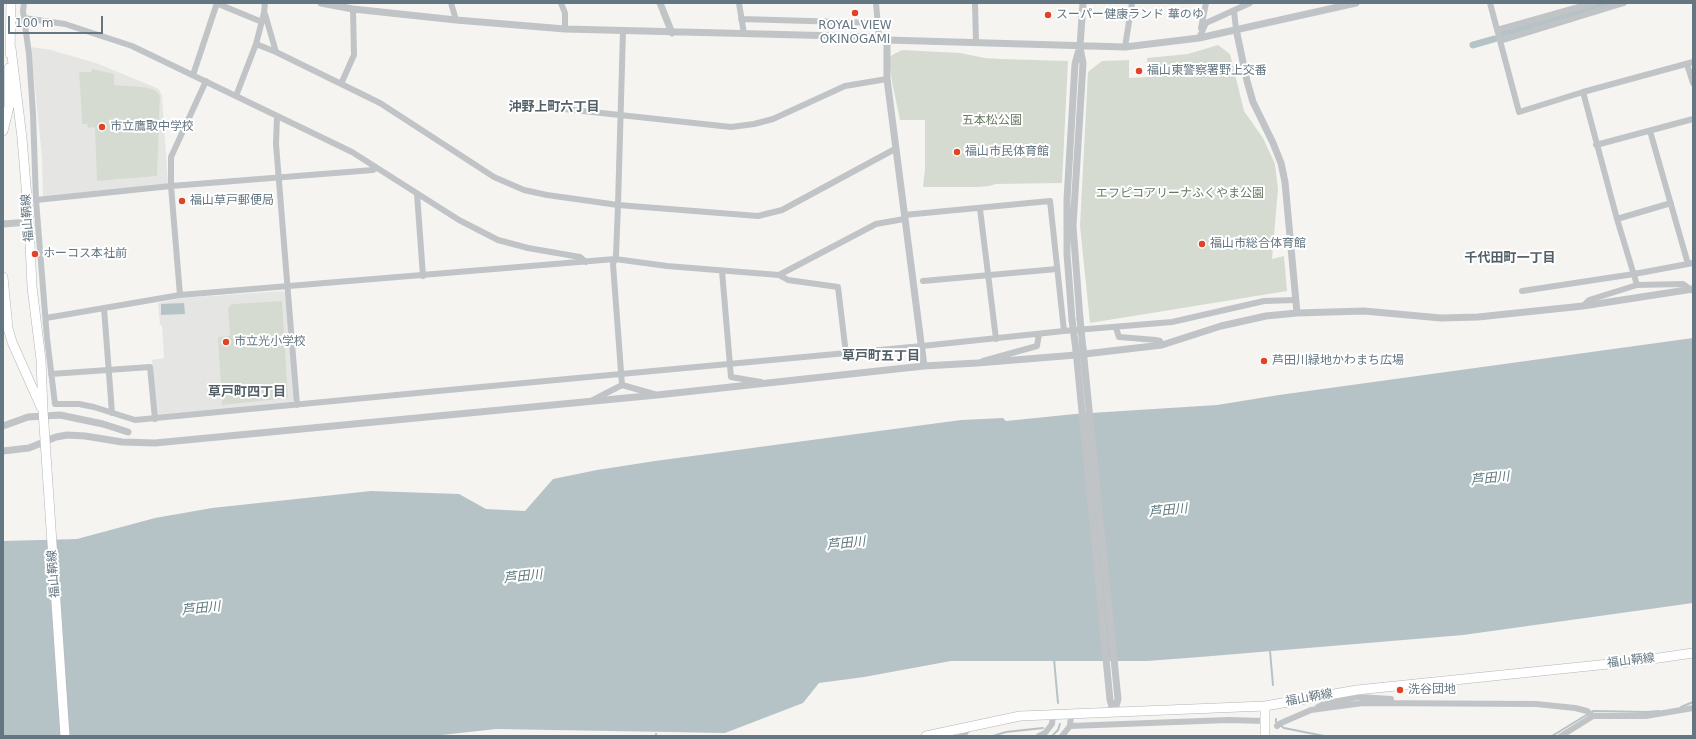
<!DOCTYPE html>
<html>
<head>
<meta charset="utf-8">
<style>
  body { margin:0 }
  #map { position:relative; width:1696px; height:739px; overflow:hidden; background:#f5f4f1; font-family:"DejaVu Sans",sans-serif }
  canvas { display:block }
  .frame { position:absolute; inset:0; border:4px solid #647681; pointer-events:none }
  .scale { position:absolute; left:8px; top:16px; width:95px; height:18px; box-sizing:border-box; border:2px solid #647681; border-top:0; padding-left:5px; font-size:12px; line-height:14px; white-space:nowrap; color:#647681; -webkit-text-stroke:3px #fff; paint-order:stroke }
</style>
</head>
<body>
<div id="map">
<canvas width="1696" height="739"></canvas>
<div class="frame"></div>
<div class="scale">100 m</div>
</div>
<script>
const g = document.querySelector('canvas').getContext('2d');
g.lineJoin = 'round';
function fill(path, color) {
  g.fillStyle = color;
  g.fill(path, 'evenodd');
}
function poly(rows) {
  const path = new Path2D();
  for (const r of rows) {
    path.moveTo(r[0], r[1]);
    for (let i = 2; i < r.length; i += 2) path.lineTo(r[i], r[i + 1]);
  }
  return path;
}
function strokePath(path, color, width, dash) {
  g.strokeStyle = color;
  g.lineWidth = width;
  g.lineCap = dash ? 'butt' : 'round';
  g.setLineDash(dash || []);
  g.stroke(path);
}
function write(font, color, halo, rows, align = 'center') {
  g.font = font + ' "DejaVu Sans","Noto Sans JP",sans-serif';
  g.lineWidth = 4;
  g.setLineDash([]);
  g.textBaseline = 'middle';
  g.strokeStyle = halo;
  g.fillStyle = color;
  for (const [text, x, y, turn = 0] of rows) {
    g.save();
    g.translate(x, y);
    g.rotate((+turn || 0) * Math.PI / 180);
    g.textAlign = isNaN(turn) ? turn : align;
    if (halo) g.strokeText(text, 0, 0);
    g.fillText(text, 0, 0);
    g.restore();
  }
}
fill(poly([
  [31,47,51,50,96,63,159,89,162,96,168,184,43,197,42,158],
  [282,291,286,293,294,399,293,403,156,416,152,360,164,358,162,325,160,325,158,303,182,298]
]), '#e5e6e4');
fill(poly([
  [1218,45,1230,54,1244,111,1263,138,1275,164,1278,189,1272,259,1284,256,1287,291,1090,323,1080,226,1088,72,1102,61,1129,60,1129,78,1148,77,1147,58,1188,54],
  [902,50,960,53,985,58,1001,59,1068,61,1062,183,996,184,989,186,978,187,923,187,925,169,925,120,900,120,892,82,889,58,892,55],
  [92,69,114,74,114,85,144,87,155,90,160,96,157,176,97,181,95,127,88,128,87,124,82,124,81,102,79,72,91,72],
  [282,301,288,398,222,405,218,337,230,336,228,308,232,304]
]), '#d6dbd2');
fill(poly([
  [184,303,185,314,161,315,161,304],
  [1693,338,1693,603,1463,635,1200,657,1147,661,951,661,864,677,819,683,803,703,725,733,496,729,433,736,3,736,3,541,77,539,155,518,212,508,371,491,459,494,486,509,525,511,553,479,597,470,655,461,961,420,1003,418,1006,421,1075,414,1217,405,1279,395]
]), '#b5c3c6');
strokePath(poly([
  [1270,651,1273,685],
  [1054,659,1058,703],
  [1681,707,1693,702],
  [1276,719,1276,722,1284,728,1324,736],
  [656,736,656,734],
  [993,736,1006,732,1043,728],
  [1052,736,1058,730,1060,724],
  [1552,736,1593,711,1647,712,1659,711]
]), '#b5c3c6', 2);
strokePath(poly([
  [1502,34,1609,3],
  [1473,45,1494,39]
]), '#b5c3c6', 7);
const primary = poly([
  [11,48,22,138,29,222,32,287,41,360,43,411],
  [10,54,11,3],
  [3,131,9,107,9,68],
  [3,277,8,328,12,342,41,407],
  [44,425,65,736],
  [926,736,1020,716,1265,706,1357,690,1638,661,1693,653],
  [1265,736,1265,706]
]);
strokePath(primary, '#b1b6b9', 10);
strokePath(poly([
  [24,3,23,11,29,54,33,114,36,200,47,338,55,404,79,404,94,407,135,420,438,391,922,346,1064,331,1050,201,904,215],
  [216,3,262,22],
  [451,3,456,20],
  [561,3,565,13,565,29],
  [739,3,744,34],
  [876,3,879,37],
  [975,3,976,42],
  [1490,3,1519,112,1583,92,1693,62],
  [1234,11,1236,29],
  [265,14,276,52],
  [24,18,65,24,132,46,352,152,459,220,498,240,528,248,580,257,586,262],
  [741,19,878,23],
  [1201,28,1206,3],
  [1497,30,1593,3],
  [623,31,618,205,616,255,613,264,622,385,654,394],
  [1199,38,1206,23,1250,3],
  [1500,41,1624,3],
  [256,44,276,52,380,103,494,177,524,190,547,195,618,205,758,216,782,210,895,149],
  [1125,47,1132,3],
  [1687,64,1693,83],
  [193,75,217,3],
  [341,84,354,55,353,9],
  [1583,92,1617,219,1637,285,1683,284,1691,290],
  [236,96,256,44,264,13,265,3],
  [555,108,731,127,754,124,773,119,845,86,887,79],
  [277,116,276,144,297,405],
  [1650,131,1688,264],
  [1596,145,1693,119],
  [417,194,423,276],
  [36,200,171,186,373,170,376,168],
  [980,209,996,339],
  [1617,219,1671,203],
  [722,271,731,377,761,382],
  [779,275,788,280,838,287,846,354],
  [923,281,1057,269],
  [1522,291,1634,274,1693,263],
  [180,295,171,186,171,157,206,81],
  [1583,306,1589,300,1637,285],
  [104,308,112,413],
  [46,318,180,295,615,259,667,266,779,275,876,224,904,219],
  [1116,328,1119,337,1156,340,1160,341,1162,345],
  [1064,331,1172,322,1264,301,1296,300],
  [983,361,1037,346,1039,334],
  [51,374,150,367,155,419],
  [593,400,622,385],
  [1357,690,1358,697,1391,699],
  [1318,707,1326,703,1358,697],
  [1070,726,1228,720,1265,721],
  [1277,726,1281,723,1311,710,1363,703,1536,704,1575,708,1587,711,1593,716,1646,716,1693,708],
  [961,736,965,733,969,727],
  [1039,736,1045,733,1052,724,1053,714],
  [1062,736,1070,726,1071,713],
  [1561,736,1593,716]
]), '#c0c4c7', 6);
strokePath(poly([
  [321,3,353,9,456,20,565,29,879,37,887,40,1125,47,1199,38,1356,3],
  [660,3,672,33],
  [1236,29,1247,81,1253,102,1273,143,1281,163,1285,182,1297,313],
  [887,40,887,79,924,366],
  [3,224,29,222],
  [1080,319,1073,226,1083,63,1080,48],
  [1072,320,1067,254,1067,199,1075,64,1080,46,1083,3],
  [1083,349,1118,699,1114,713],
  [1076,350,1110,700,1114,713],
  [3,426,28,417,60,415,103,424,128,432],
  [3,451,29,448,56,437,67,435,85,436,122,442,155,443,657,395,924,366,977,363,1076,355,1162,345,1221,326,1266,316,1297,313,1364,311,1441,318,1478,317,1583,306,1693,289]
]), '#c0c4c7', 7);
strokePath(primary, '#fff', 9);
const primaryBridge = poly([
  [43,411,44,425]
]);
strokePath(primaryBridge, '#b1b6b9', 10, []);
strokePath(poly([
  [1080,319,1083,349],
  [1072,320,1076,350]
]), '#c0c4c7', 7);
strokePath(primaryBridge, '#fff', 9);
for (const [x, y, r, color] of [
  [855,13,4,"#e04326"],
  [1048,15,4,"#e04326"],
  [1139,71,4,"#e04326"],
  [102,127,4,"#e04326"],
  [957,152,4,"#e04326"],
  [182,201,4,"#e04326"],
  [1202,244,4,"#e04326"],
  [35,254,4,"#e04326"],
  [226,342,4,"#e04326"],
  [1264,361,4,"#e04326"],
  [1400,690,4,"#e04326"]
]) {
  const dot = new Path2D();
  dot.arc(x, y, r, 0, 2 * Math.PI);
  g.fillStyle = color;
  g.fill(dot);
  strokePath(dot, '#fff', 1.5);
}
write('12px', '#647681', '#fff', [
  ["スーパー健康ランド 華のゆ",1056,15],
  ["ROYAL VIEW",855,26,"center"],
  ["OKINOGAMI",855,40,"center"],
  ["福山東警察署野上交番",1147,71],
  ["市立鷹取中学校",110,127],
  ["福山市民体育館",965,152],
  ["福山草戸郵便局",190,201],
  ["福山市総合体育館",1210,244],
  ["ホーコス本社前",43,254],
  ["市立光小学校",234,342],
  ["芦田川緑地かわまち広場",1272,361],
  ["洗谷団地",1408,690]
], 'left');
write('12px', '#697963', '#fff', [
  ["五本松公園",992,121],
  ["エフピコアリーナふくやま公園",1180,194]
]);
write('12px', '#647681', '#fff', [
  ["福山鞆線",28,218,-94],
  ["福山鞆線",54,574,-94],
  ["福山鞆線",1631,661,-7],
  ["福山鞆線",1309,698,-10]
]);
write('bold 13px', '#525f67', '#fff', [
  ["沖野上町六丁目",554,108],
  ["千代田町一丁目",1510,259],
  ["草戸町五丁目",881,357],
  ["草戸町四丁目",247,393]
]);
write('italic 13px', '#5f787f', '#fff', [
  ["芦田川",1490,479,-6],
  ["芦田川",1168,511,-6],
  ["芦田川",846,544,-6],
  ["芦田川",523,577,-6],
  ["芦田川",201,609,-6]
]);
</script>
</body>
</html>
